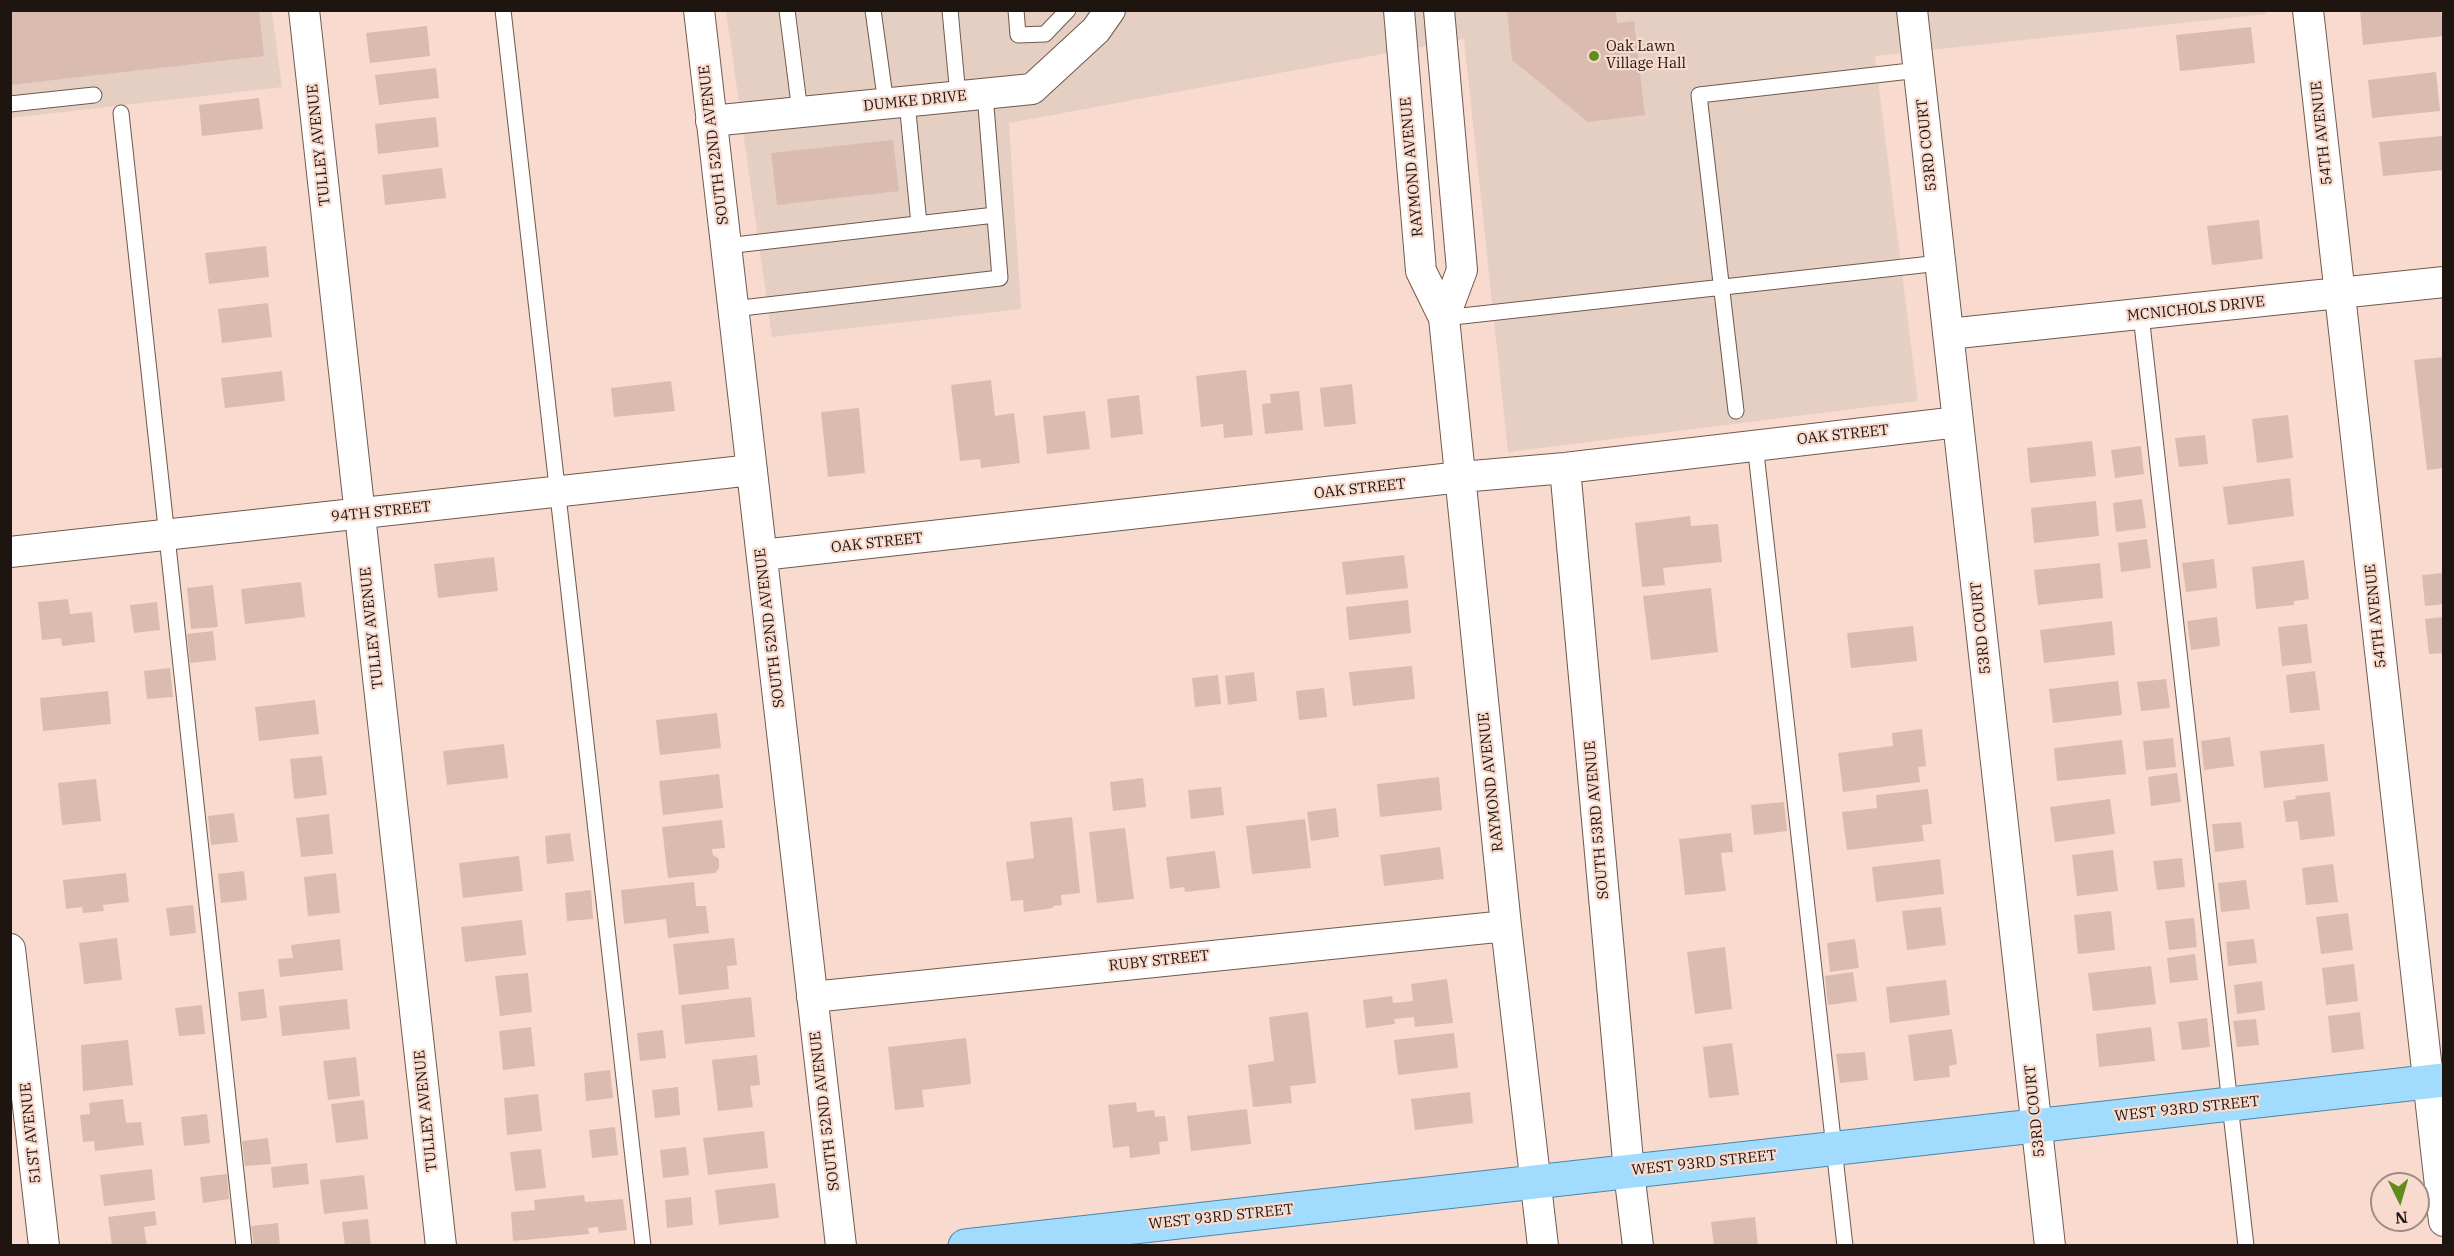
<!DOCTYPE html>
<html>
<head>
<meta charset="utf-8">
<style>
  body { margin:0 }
  #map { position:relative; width:2454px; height:1256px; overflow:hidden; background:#f8dbce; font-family:"IBM Plex Serif",serif }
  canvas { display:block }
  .frame { position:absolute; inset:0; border:12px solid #1f1510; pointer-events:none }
  .north { position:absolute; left:2370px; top:1172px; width:60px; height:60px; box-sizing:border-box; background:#f8dbce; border:2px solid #a18c82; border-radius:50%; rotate:175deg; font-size:16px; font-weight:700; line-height:24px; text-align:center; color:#1f1510 }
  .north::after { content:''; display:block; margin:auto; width:21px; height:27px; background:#608c1d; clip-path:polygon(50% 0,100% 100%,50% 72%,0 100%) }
</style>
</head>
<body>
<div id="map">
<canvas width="2454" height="1256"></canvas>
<div class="frame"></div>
<div class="north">N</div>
</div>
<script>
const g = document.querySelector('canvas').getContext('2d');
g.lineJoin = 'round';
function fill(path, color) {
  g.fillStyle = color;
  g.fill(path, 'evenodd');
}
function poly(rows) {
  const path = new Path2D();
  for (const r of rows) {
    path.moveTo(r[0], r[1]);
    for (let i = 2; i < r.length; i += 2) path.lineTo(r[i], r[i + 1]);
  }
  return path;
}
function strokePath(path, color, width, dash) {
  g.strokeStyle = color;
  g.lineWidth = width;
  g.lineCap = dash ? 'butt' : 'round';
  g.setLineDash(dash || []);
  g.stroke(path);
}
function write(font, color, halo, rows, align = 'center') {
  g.font = font + ' "IBM Plex Serif",serif';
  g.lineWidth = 4.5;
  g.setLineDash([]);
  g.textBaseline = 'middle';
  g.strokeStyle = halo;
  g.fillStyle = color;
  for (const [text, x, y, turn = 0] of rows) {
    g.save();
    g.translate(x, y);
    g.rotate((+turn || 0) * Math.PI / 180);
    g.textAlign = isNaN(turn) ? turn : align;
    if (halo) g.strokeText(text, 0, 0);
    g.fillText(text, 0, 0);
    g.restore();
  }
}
fill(poly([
  [2265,10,2266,14,1875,56,1918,401,1508,452,1464,39,1009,123,1021,309,772,337,726,11],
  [10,11,272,11,282,87,11,118]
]), '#e5cfc2');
fill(poly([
  [10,10,259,10,264,56,10,85],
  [1507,10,1616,10,1617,23,1634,21,1645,115,1588,122,1512,60],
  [2360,10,2441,10,2444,36,2363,45],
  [427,26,430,56,370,63,366,33],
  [2251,27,2255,63,2180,71,2176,35],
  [436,68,439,98,379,105,375,75],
  [2436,72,2440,111,2372,118,2368,80],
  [259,98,263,129,202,136,199,105],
  [436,117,439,147,378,154,375,124],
  [2442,136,2444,170,2383,176,2379,142],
  [893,140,899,191,777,205,771,153],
  [442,168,446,198,385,205,382,175],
  [2259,220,2263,259,2212,265,2207,226],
  [266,246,269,277,209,284,205,253],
  [268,303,272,337,222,343,218,309],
  [2444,357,2444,468,2427,470,2414,360],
  [1246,370,1253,435,1224,438,1223,424,1201,427,1196,376],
  [282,371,285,401,225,408,221,378],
  [991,380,995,416,1014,413,1020,463,981,468,980,459,960,461,951,385],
  [671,381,675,411,614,417,611,388],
  [1352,384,1356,424,1324,427,1320,388],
  [1299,391,1303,430,1265,434,1262,404,1271,403,1270,394],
  [1139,395,1143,434,1111,438,1107,399],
  [859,408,865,473,828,477,821,412],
  [1085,411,1090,449,1047,454,1043,416],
  [2288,415,2293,458,2257,463,2252,419],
  [2205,435,2208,464,2179,467,2175,438],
  [2092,441,2096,476,2030,483,2027,448],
  [2141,446,2144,474,2115,478,2111,450],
  [2290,478,2294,516,2228,525,2223,487],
  [2142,499,2146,528,2116,532,2113,503],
  [2096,501,2099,536,2034,543,2031,508],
  [1690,516,1691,526,1718,524,1722,562,1663,568,1665,585,1642,587,1635,523],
  [2147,539,2151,568,2121,572,2118,543],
  [1404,555,1408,588,1346,595,1342,562],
  [494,557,498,591,438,598,434,564],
  [2214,559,2217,588,2186,592,2182,563],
  [2304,560,2309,599,2294,601,2294,605,2256,609,2252,567],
  [2100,563,2103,598,2038,605,2034,570],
  [2444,573,2444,604,2425,606,2422,575],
  [301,582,305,617,245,624,241,589],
  [213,585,218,627,191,629,187,588],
  [1711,588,1718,652,1651,660,1643,596],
  [68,599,70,614,92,612,95,642,62,646,61,638,42,640,38,602],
  [1408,600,1411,633,1349,640,1346,607],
  [157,602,160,630,134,633,130,605],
  [2217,617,2220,646,2191,650,2187,621],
  [2444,617,2444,653,2429,654,2425,619],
  [2112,621,2115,655,2044,663,2040,630],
  [2307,624,2312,663,2282,666,2278,627],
  [1913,626,1917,661,1851,668,1847,633],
  [213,631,216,660,190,663,187,634],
  [1412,666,1415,699,1353,706,1349,672],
  [170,668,173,697,147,699,144,671],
  [2315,671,2320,710,2290,713,2286,675],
  [1254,672,1257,701,1228,705,1225,676],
  [1218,675,1221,704,1195,707,1192,678],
  [2166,679,2170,708,2141,711,2137,682],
  [2118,681,2122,715,2053,723,2049,689],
  [1324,688,1327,717,1299,720,1296,691],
  [108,691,111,724,43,731,40,698],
  [315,700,319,734,259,741,255,707],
  [717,713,721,748,660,755,656,720],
  [1922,729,1926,766,1918,767,1920,782,1843,792,1838,753,1893,746,1892,733],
  [2230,737,2234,766,2204,770,2201,741],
  [2173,738,2176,767,2146,770,2143,741],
  [2122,740,2126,774,2057,781,2054,748],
  [504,744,508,778,447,785,443,751],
  [2324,744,2328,781,2264,788,2260,751],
  [322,756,327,795,294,799,290,759],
  [2177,773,2181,802,2151,806,2148,777],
  [719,774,723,808,663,815,659,781],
  [1439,777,1442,810,1380,817,1377,784],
  [1143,778,1146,807,1113,811,1110,782],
  [96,779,101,821,62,825,58,783],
  [1221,787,1224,815,1191,819,1188,790],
  [1928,789,1932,824,1922,825,1924,841,1847,850,1842,812,1877,808,1876,795],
  [2330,792,2335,836,2300,840,2298,821,2286,822,2283,801,2296,799,2295,796],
  [2110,799,2115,834,2055,842,2050,807],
  [1784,802,1787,831,1754,835,1751,805],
  [1336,808,1339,837,1311,841,1307,812],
  [234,813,238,842,211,845,208,816],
  [329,814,333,854,301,857,296,818],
  [1072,817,1080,893,1061,895,1062,905,1053,906,1053,908,1024,912,1023,900,1011,901,1006,862,1034,858,1030,822],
  [1305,819,1311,868,1252,874,1246,826],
  [722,820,725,848,712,849,713,855,719,859,719,868,715,873,668,878,662,827],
  [2241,822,2244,848,2215,852,2212,824],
  [1125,828,1134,899,1097,903,1089,832],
  [570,833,574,861,547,864,545,836],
  [1731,833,1733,852,1721,853,1726,891,1685,895,1679,839],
  [1440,847,1444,879,1384,886,1380,855],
  [2113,850,2118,891,2077,896,2072,855],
  [1215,851,1220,888,1185,892,1184,887,1170,889,1166,857],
  [519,856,523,891,463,898,459,863],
  [2182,858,2185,887,2157,890,2153,861],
  [1940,859,1944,894,1876,902,1872,867],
  [2333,864,2338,902,2306,905,2302,868],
  [244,871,247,900,221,903,218,874],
  [126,873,129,902,103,905,104,911,83,913,82,907,66,909,63,880],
  [336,873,340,913,308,916,304,877],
  [2246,880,2250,909,2221,912,2218,883],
  [694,882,696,906,706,906,709,933,668,938,666,919,624,924,621,890],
  [591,890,593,919,567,921,565,893],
  [193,905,196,933,170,936,166,908],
  [1941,907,1946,945,1907,950,1902,911],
  [2111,911,2115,950,2078,954,2074,915],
  [2348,913,2353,950,2321,954,2316,917],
  [2194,918,2197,947,2169,950,2165,921],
  [522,920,526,955,465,962,461,927],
  [117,938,122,980,84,984,79,943],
  [734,938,737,965,727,966,729,989,679,995,673,944],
  [340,939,343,970,280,977,278,959,293,958,291,945],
  [1855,939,1859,968,1830,972,1827,943],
  [2254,939,2257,963,2228,966,2226,942],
  [1725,947,1732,1009,1695,1014,1687,952],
  [2195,954,2198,980,2170,983,2167,958],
  [2354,964,2358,1001,2326,1005,2322,968],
  [2151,966,2156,1004,2093,1011,2088,973],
  [1853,972,1857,1001,1828,1005,1825,976],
  [528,973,532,1012,500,1016,495,976],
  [1447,979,1453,1023,1415,1027,1414,1017,1394,1019,1395,1024,1366,1028,1363,1000,1392,996,1393,1003,1413,1001,1411,984],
  [1946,980,1950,1015,1890,1023,1886,987],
  [2262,981,2265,1010,2237,1014,2234,985],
  [264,989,267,1018,241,1021,238,992],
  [751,997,755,1037,685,1044,681,1005],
  [347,999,350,1029,282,1036,279,1006],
  [202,1005,205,1034,179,1036,175,1008],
  [1308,1012,1316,1083,1290,1086,1292,1103,1253,1107,1248,1065,1274,1061,1269,1017],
  [2360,1012,2364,1049,2332,1053,2328,1016],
  [2207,1018,2210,1047,2182,1050,2178,1022],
  [2256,1019,2259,1045,2237,1047,2233,1021],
  [531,1027,535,1066,503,1070,499,1031],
  [2151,1027,2155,1061,2099,1067,2096,1034],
  [1952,1029,1957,1064,1949,1066,1950,1077,1914,1081,1908,1035],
  [663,1030,666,1058,640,1061,637,1033],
  [1454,1033,1458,1068,1398,1075,1394,1040],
  [966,1038,971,1084,922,1090,924,1107,895,1110,888,1047],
  [128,1040,133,1085,83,1091,81,1045],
  [1732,1043,1739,1095,1709,1098,1703,1047],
  [1865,1052,1868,1080,1840,1083,1836,1054],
  [757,1055,760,1085,750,1086,753,1107,718,1111,712,1060],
  [356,1057,360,1096,328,1100,323,1061],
  [610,1070,613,1098,586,1101,584,1073],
  [678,1087,680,1115,655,1118,652,1090],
  [1470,1092,1473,1123,1415,1130,1411,1099],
  [538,1094,542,1131,507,1135,504,1098],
  [123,1099,126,1123,141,1122,144,1145,95,1151,94,1141,83,1142,80,1115,90,1114,89,1103],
  [364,1100,368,1139,336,1143,331,1104],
  [1136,1102,1137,1112,1154,1110,1155,1117,1165,1116,1168,1141,1159,1142,1160,1154,1130,1158,1129,1146,1113,1148,1108,1105],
  [1247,1109,1251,1144,1191,1151,1187,1116],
  [207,1114,210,1143,184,1146,181,1117],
  [615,1127,618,1155,592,1158,589,1130],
  [764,1131,768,1168,708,1175,703,1138],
  [268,1138,271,1164,245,1166,242,1141],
  [686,1147,689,1175,663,1178,660,1150],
  [541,1149,546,1188,515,1191,510,1152],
  [307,1163,309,1184,273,1188,271,1167],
  [152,1169,155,1200,104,1206,100,1175],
  [227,1174,229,1199,203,1203,200,1177],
  [364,1175,368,1209,324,1214,320,1180],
  [775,1183,779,1218,719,1225,715,1190],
  [584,1195,585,1202,623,1199,627,1230,599,1233,598,1227,588,1228,589,1234,513,1241,511,1212,535,1210,534,1200],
  [691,1197,693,1225,667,1228,665,1200],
  [155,1211,157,1225,144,1227,147,1246,112,1246,108,1217],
  [1755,1217,1758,1246,1714,1246,1711,1222],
  [368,1219,371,1246,345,1246,342,1222],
  [278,1223,280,1246,254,1246,251,1226]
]), '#d9bcaf');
const lane = poly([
  [503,10,643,1246],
  [787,10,800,112],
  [873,10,886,104],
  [950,10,958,96],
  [1016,10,1018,35,1045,34,1068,10],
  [907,102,919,224],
  [10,104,94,95],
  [121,113,244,1246],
  [726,246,995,215],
  [733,309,1000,278,985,94],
  [2141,315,2246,1246],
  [1444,318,1940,263],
  [1736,411,1699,95,1919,70],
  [1755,444,1845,1246]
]);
const street = poly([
  [304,10,441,1246],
  [699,10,841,1246],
  [1399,10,1421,271,1444,318,1506,926,1543,1246],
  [1439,10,1462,270,1444,318],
  [1912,10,2050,1246],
  [2308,10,2444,1221],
  [711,121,1032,89,1096,30,1110,10],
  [1948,334,2444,282],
  [1565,468,1629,1172,1638,1246],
  [10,552,752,470],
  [762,555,1461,477,1565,468,1958,422],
  [10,949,44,1246],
  [812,997,1506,926]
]);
const primary = poly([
  [965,1246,2444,1080]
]);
strokePath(lane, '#71584d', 17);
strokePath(street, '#71584d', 32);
strokePath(primary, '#4b87aa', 35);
strokePath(lane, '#fff', 15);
strokePath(street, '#fff', 30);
strokePath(primary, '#a1dcfe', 33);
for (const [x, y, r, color] of [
  [1594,56,6,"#608c1d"]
]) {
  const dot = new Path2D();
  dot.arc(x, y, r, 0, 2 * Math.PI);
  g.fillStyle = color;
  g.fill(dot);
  strokePath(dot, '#f8dbce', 2);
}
write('15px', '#1f1510', '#f8dbce', [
  ["Oak Lawn",1606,47],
  ["Village Hall",1606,64]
], 'left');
write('15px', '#1f1510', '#f8dbce', [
  ["DUMKE DRIVE",915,101,-6],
  ["54TH AVENUE",2322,133,-96],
  ["TULLEY AVENUE",319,145,-96],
  ["SOUTH 52ND AVENUE",714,145,-97],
  ["53RD COURT",1927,145,-96],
  ["RAYMOND AVENUE",1412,167,-95],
  ["MCNICHOLS DRIVE",2196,309,-6],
  ["OAK STREET",1843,435,-6],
  ["OAK STREET",1360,489,-6],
  ["94TH STREET",381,512,-6],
  ["OAK STREET",877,543,-6],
  ["54TH AVENUE",2376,616,-96],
  ["TULLEY AVENUE",372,628,-96],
  ["SOUTH 52ND AVENUE",770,628,-97],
  ["53RD COURT",1981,628,-96],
  ["RAYMOND AVENUE",1491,782,-96],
  ["SOUTH 53RD AVENUE",1597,820,-95],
  ["RUBY STREET",1159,961,-6],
  ["WEST 93RD STREET",2187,1109,-6],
  ["TULLEY AVENUE",426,1111,-96],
  ["SOUTH 52ND AVENUE",825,1111,-97],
  ["53RD COURT",2035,1111,-96],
  ["51ST AVENUE",31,1133,-96],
  ["WEST 93RD STREET",1704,1163,-6],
  ["WEST 93RD STREET",1221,1217,-6]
]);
</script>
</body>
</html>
